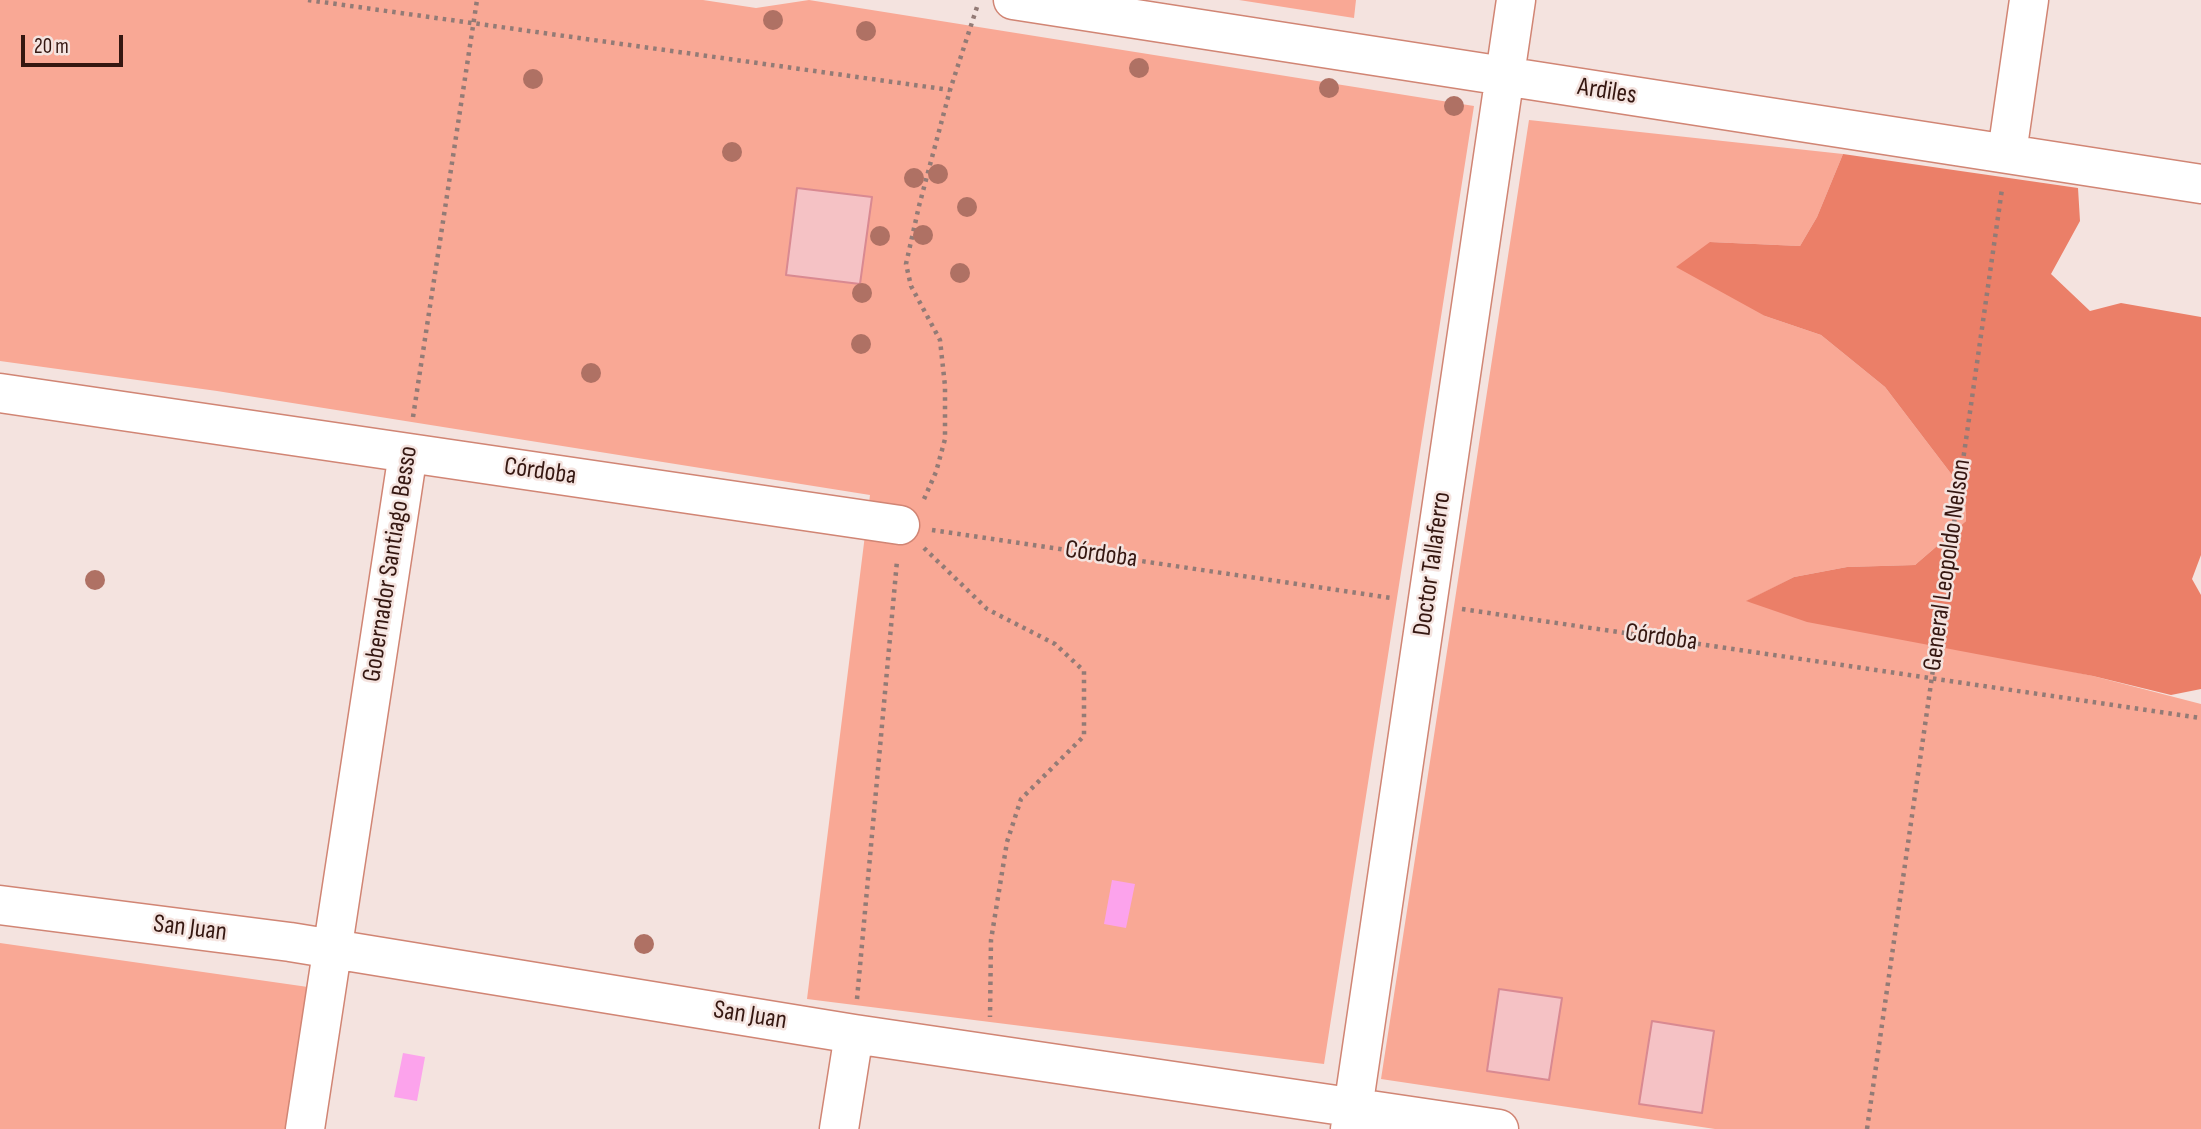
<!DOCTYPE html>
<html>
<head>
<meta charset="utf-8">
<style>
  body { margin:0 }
  #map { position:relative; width:2201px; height:1129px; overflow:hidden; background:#f4e3df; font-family:"Sofia Sans Condensed",sans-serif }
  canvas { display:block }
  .scale { position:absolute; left:21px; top:35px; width:102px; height:32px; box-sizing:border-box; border:4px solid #351711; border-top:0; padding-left:9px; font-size:21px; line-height:24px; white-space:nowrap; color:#351711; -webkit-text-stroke:5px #f4e3df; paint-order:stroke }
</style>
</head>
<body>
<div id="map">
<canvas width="2201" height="1129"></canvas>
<div class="scale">20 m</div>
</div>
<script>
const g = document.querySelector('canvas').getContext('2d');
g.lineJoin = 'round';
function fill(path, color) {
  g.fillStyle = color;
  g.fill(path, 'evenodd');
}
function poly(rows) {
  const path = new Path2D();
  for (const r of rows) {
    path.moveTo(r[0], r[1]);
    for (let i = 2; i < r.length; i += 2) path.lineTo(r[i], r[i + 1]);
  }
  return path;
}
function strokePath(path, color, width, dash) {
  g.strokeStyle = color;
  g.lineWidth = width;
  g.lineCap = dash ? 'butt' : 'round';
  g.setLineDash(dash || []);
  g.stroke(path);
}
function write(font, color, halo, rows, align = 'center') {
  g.font = font + ' "Sofia Sans Condensed",sans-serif';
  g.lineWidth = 5;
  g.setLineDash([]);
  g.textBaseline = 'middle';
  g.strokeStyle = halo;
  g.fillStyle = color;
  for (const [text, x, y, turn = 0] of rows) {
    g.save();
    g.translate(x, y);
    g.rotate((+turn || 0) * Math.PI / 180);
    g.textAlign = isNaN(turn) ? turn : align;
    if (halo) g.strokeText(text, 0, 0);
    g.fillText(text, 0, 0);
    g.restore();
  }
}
fill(poly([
  [0,0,703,0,756,8,809,0,1474,106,1324,1064,807,999,870,495,217,391,0,361],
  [1239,0,1356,0,1354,18],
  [1529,120,1843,154,1817,217,1800,246,1710,242,1765,316,1821,335,1885,387,1965,492,1966,521,1915,565,1847,567,1794,577,1747,601,2093,676,2201,704,2201,1129,1715,1129,1381,1079],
  [0,943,308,987,286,1129,0,1129]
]), '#f9a895');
fill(poly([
  [1843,154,2078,188,2080,221,2051,274,2090,311,2121,303,2201,317,2201,555,2192,579,2201,595,2201,689,2171,695,2093,676,1807,622,1746,601,1794,577,1847,567,1915,565,1966,521,1965,492,1885,387,1821,335,1765,316,1676,267,1710,242,1800,246,1817,217]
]), '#eb7f68');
fill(poly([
  [1112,880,1135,884,1126,928,1104,924],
  [403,1053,425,1057,417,1101,394,1097]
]), '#fca3ec');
const building = poly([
  [797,188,872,197,860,284,786,275,797,188],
  [1499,989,1562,998,1549,1080,1487,1071,1499,989],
  [1652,1021,1714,1031,1702,1113,1639,1104,1652,1021]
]);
fill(building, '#f5c2c5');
strokePath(building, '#d98991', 2);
const minor = poly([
  [1013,0,2201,184],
  [2007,153,2029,0],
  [0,393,900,525],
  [0,905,290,942,854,1034,1499,1129],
  [305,1129,408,453],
  [839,1129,854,1034],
  [1350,1129,1516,0]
]);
strokePath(minor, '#d18574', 41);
strokePath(poly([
  [308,0,950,90],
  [413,417,477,0],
  [924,499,936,472,945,439,945,386,940,340,911,286,906,264,919,206,950,90,977,7],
  [932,530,1391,598],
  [924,548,987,609,1055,644,1084,671,1084,736,1021,799,1007,842,991,940,990,1017],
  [1462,609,2201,718],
  [857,999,897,561],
  [1867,1129,2002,189]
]), '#937b76', 4.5, [3.5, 5]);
strokePath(minor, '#fff', 38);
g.fillStyle = '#af7164';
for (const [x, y] of [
  [773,20],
  [866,31],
  [1139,68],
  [533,79],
  [1329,88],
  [1454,106],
  [732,152],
  [938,174],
  [914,178],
  [967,207],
  [923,235],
  [880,236],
  [960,273],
  [862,293],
  [861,344],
  [591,373],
  [95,580],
  [644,944]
]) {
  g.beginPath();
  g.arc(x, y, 10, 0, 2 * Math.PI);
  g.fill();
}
write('26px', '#351711', '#f4e3df', [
  ["Ardiles",1607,92,9],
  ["Córdoba",540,472,8],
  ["Córdoba",1101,555,8],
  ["Gobernador Santiago Besso",391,564,-81],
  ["Doctor Tallaferro",1433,564,-82],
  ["General Leopoldo Nelson",1948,565,-82],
  ["Córdoba",1661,638,8],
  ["San Juan",190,929,7],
  ["San Juan",750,1016,9]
]);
</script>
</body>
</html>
